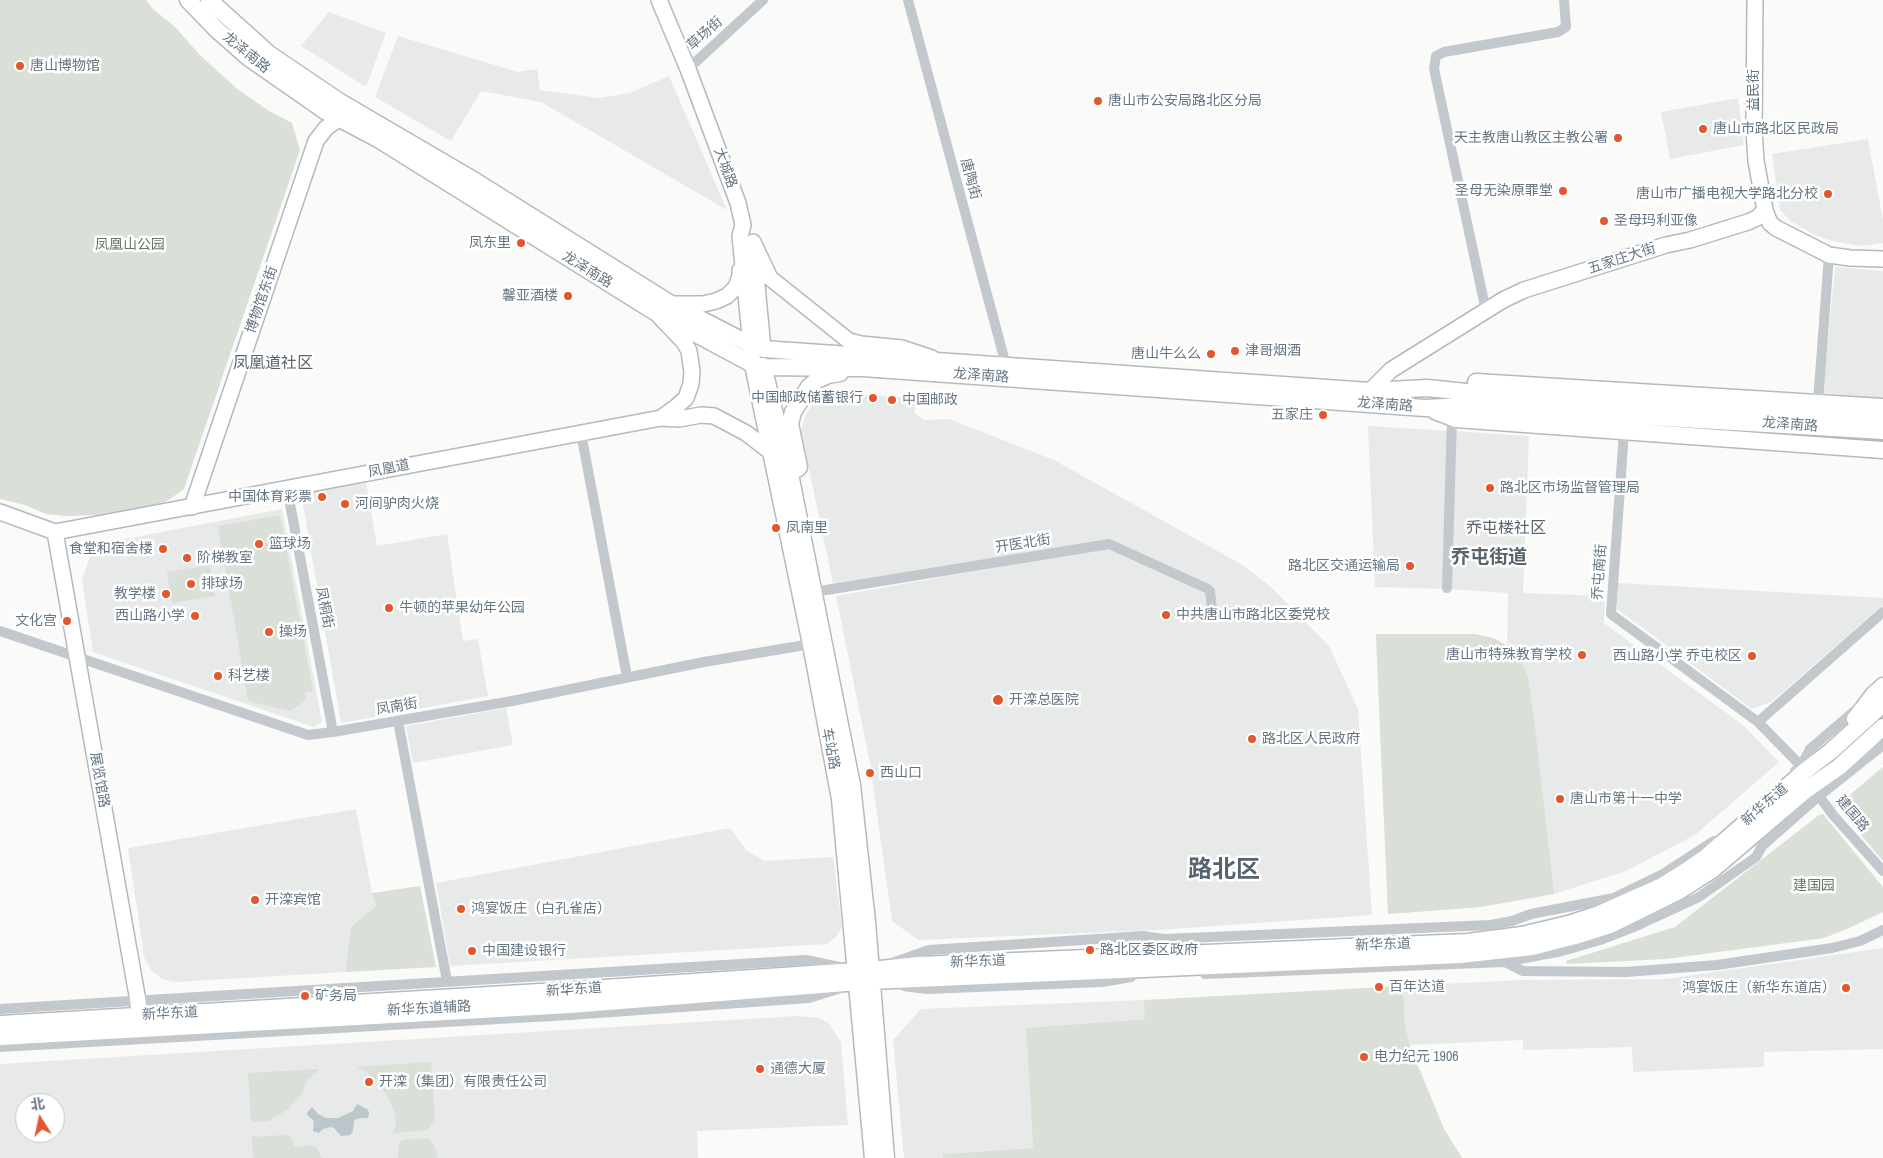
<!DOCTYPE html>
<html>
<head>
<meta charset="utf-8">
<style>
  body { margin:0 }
  #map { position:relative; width:1883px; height:1158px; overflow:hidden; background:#fafaf8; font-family:"Archivo Narrow","Noto Sans SC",sans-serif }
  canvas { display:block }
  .north { position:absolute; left:15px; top:1093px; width:50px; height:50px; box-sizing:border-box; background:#fff; border:1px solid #c1c8cd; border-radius:50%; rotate:350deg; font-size:14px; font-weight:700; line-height:20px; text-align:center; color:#657683 }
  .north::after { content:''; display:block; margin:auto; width:18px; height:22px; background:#e4572e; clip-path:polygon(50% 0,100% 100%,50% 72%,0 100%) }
</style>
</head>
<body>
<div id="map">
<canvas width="1883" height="1158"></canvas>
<div class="north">北</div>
</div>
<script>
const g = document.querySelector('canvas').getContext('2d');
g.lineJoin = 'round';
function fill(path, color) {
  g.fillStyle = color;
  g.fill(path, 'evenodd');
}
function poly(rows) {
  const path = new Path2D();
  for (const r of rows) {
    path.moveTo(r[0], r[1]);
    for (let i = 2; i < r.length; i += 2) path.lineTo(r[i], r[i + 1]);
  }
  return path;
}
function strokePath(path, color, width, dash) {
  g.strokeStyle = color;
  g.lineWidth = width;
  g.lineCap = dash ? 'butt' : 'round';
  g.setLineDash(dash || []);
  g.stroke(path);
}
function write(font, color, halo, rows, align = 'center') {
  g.font = font + ' "Archivo Narrow","Noto Sans SC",sans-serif';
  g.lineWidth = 5;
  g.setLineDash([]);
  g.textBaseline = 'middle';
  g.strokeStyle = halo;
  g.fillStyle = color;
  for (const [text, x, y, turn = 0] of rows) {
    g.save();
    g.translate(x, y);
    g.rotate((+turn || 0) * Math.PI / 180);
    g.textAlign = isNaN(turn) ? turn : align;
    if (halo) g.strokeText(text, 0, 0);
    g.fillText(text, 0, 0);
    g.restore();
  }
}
fill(poly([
  [329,12,386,33,366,87,301,46],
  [398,36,518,72,537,69,540,90,599,98,630,93,669,76,727,210,541,102,481,91,451,141,375,97],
  [1738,98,1744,145,1670,159,1661,112],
  [1868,139,1883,220,1883,243,1862,246,1837,242,1817,236,1792,222,1780,210,1772,154],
  [1835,267,1883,271,1883,400,1823,393],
  [833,393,915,398,915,413,924,420,949,419,1054,460,1241,564,1271,587,1329,646,1358,709,1372,915,1157,930,918,940,892,921,870,763,836,596,1106,548,1215,598,1215,587,1109,539,833,584,801,430,805,416,812,405,820,398],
  [1368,426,1450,431,1446,589,1375,587],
  [1453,431,1529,436,1523,593,1605,596,1604,623,1744,726,1779,762,1695,835,1626,871,1554,894,1480,907,1388,914,1376,634,1474,634,1493,638,1507,645,1508,593,1449,589],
  [366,483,377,546,447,534,463,641,478,639,488,696,341,723,301,494],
  [282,509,322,722,314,727,93,652,82,580,89,559,99,544],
  [1618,583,1883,598,1883,605,1771,702,1752,709,1617,609],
  [506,708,513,745,413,763,406,726],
  [356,809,372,893,376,906,351,927,345,972,176,982,162,979,151,970,144,957,128,848],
  [730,828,746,850,764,861,833,857,842,927,836,937,827,944,450,966,436,883],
  [1883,948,1883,1049,1764,1052,1764,1067,1633,1072,1632,1047,1523,1050,1523,1040,1410,1045,1444,1129,1462,1158,1378,1158,1405,1025,1403,986,1521,980,1666,979],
  [1144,1000,1146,1019,1026,1028,1033,1148,944,1154,943,1158,904,1158,893,1040,921,1009],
  [797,1016,819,1018,829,1024,841,1042,848,1125,697,1131,698,1158,0,1158,0,1064],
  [25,1103,55,1103,55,1133,25,1133]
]), '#e8e9e9');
fill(poly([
  [0,0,146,0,152,8,176,28,199,54,236,88,269,111,292,123,300,150,184,489,167,501,146,508,99,515,66,516,46,514,25,505,0,499],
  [280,515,313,691,305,693,306,700,290,711,248,701,218,526],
  [210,565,215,596,172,603,167,572],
  [1376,634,1474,634,1493,638,1511,648,1522,663,1528,677,1534,719,1554,894,1480,907,1388,914],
  [1883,767,1883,861,1839,809,1840,803],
  [1823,814,1883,887,1883,912,1847,929,1824,938,1666,959,1567,964,1566,961,1675,927,1819,815],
  [420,886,436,967,345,972,351,927,376,906,372,893],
  [1403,986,1405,1026,1411,1050,1444,1129,1462,1158,943,1158,943,1154,1033,1148,1026,1028,1145,1019,1144,1000],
  [431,1062,435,1119,428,1130,393,1133,396,1125,395,1113,389,1099,378,1082,366,1071,356,1067],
  [320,1069,307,1080,302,1094,288,1109,269,1121,251,1122,248,1073],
  [287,1135,291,1137,294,1146,298,1147,309,1145,317,1148,322,1158,253,1158,252,1137],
  [428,1138,436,1148,437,1158,398,1158,398,1147,402,1140]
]), '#dadfd7');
fill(poly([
  [357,1104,367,1109,369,1112,369,1116,367,1118,361,1118,354,1120,353,1131,350,1135,341,1136,334,1128,331,1127,323,1129,319,1133,313,1131,314,1121,308,1116,307,1113,312,1107,318,1114,326,1118,338,1118,353,1111]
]), '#bbc7cb');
const secondary = poly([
  [659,0,688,69,738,203,743,225,740,236,751,345],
  [1755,0,1754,130,1756,161,1765,210,1770,223,1776,228,1829,255,1850,258,1883,259],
  [753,242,770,278,849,341,861,344,902,348,932,358],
  [754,254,763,349],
  [671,304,703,304,716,301,727,296,736,287,740,276,740,270],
  [660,317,684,342,689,351,692,372,691,384,686,398,676,407,661,418],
  [1370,391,1391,370,1503,300,1524,290,1666,245,1690,240,1748,222,1757,218,1765,210],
  [192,507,316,141,326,128,347,113],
  [0,512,55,532,661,418,679,419,701,415,714,416,746,433,771,452],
  [55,532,138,1001,139,1028]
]);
const primary = poly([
  [188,0,216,29,249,58,325,111,378,139,655,312,752,364,763,367,863,368,1425,408,1468,406,1883,431],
  [209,0,269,54,340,102,475,181,671,304,751,345,763,349,1370,391,1427,388,1476,393,1817,414,1883,420],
  [751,355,811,644,840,799,873,1158],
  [763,366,791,479,852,785,867,922,886,1158],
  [1476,382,1883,407],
  [1435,411,1456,419,1883,450],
  [797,469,799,467,790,424,793,412,809,387,817,380,828,375,840,373],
  [1855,719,1874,694,1883,686],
  [0,1024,574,990,871,970,919,965,1468,942,1522,935,1568,924,1599,914,1662,886,1686,871,1705,858,1805,771,1831,751,1883,704],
  [0,1037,570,1005,871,981,1460,955,1532,947,1575,936,1610,925,1679,891,1712,870,1806,790,1839,767,1883,727]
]);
strokePath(secondary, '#b3babf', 18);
strokePath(primary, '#b5babe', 19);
strokePath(poly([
  [908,0,1006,365],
  [688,69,763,0],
  [1486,311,1434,69,1436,56,1444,52,1558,32,1566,27,1564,0],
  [1818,402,1829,255],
  [1624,432,1611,614,1758,722,1804,769],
  [581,433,627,677],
  [287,488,333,732],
  [1447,588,1452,417],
  [814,592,1109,544,1208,589,1210,591,1212,608],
  [0,631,308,735,333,732,512,701,704,662,811,644],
  [398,721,447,981],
  [1758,722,1883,612],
  [1795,771,1801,766,1810,749,1858,708],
  [1819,796,1833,815,1883,871],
  [1503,961,1523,971,1626,972,1717,965,1832,948,1860,941,1883,930],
  [892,963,929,950,1143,936,1164,939,1491,925,1512,921,1531,914,1614,898,1663,874,1714,841],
  [1205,974,1504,962,1562,951,1600,940,1636,926,1699,897,1756,857,1762,846,1819,796,1883,745],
  [904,986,927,989,1102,982,1131,977],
  [0,1009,806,960,839,967],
  [0,1047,570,1015,809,998,838,989]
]), '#c3c8cc', 10);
strokePath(secondary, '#fff', 15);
strokePath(primary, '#fff', 16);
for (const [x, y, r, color] of [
  [20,66,5,"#e4572e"],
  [1098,101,5,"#e4572e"],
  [1703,129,5,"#e4572e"],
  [1618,138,5,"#e4572e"],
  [1563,191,5,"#e4572e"],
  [1828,194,5,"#e4572e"],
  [1604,221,5,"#e4572e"],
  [521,243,5,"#e4572e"],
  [568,296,5,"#e4572e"],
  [1235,351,5,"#e4572e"],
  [1211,354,5,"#e4572e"],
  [873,398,5,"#e4572e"],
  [892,400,5,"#e4572e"],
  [1323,415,5,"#e4572e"],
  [1490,488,5,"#e4572e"],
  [322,497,5,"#e4572e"],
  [345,504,5,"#e4572e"],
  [776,528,5,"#e4572e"],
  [259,544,5,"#e4572e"],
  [163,549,5,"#e4572e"],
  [187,558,5,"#e4572e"],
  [1410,566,5,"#e4572e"],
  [191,584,5,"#e4572e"],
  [166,594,5,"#e4572e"],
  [389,608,5,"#e4572e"],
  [1166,615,5,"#e4572e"],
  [195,616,5,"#e4572e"],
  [67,621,5,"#e4572e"],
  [269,632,5,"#e4572e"],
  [1582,655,5,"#e4572e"],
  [1752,656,5,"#e4572e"],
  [218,676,5,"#e4572e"],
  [998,700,6,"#e4572e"],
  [1252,739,5,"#e4572e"],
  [870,773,5,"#e4572e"],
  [1560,799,5,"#e4572e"],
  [255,900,5,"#e4572e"],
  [461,909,5,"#e4572e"],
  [1090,950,5,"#e4572e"],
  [472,951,5,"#e4572e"],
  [1379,987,5,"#e4572e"],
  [1846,988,5,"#e4572e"],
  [305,996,5,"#e4572e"],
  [1364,1057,5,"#e4572e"],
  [760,1069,5,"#e4572e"],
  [369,1082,5,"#e4572e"]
]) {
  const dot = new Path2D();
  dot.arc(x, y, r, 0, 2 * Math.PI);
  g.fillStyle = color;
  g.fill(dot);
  strokePath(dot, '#fff', 2);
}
write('14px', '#657683', '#fff', [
  ["草场街",705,34,-42],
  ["龙泽南路",246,53,39],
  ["益民街",1754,90,-90],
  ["大城路",725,168,70],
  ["唐陶街",970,179,75],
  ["五家庄大街",1622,259,-18],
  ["龙泽南路",587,270,32],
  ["博物馆东街",262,300,-71],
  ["龙泽南路",981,376,4],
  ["龙泽南路",1385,405,4],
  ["龙泽南路",1790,425,4],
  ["凤凰道",389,469,-11],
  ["开医北街",1023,544,-9],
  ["乔屯南街",1600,572,-86],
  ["凤桐街",324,608,79],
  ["凤南街",397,707,-10],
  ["车站路",830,749,79],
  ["展览馆路",99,780,80],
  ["新华东道",1765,805,-41],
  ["建国路",1852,814,50],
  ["新华东道",1383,945,-2],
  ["新华东道",978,962,-2],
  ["新华东道",574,990,-4],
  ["新华东道辅路",429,1009,-3],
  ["新华东道",170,1014,-3]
]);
write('14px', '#657683', '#fff', [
  ["唐山博物馆",30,66],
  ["唐山市公安局路北区分局",1108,101],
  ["唐山市路北区民政局",1713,129],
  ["天主教唐山教区主教公署",1608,138,"right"],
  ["圣母无染原罪堂",1553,191,"right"],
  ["唐山市广播电视大学路北分校",1818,194,"right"],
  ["圣母玛利亚像",1614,221],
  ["凤东里",511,243,"right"],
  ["馨亚酒楼",558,296,"right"],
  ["津哥烟酒",1245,351],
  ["唐山牛么么",1201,354,"right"],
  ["中国邮政储蓄银行",863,398,"right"],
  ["中国邮政",902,400],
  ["五家庄",1313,415,"right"],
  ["路北区市场监督管理局",1500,488],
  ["中国体育彩票",312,497,"right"],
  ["河间驴肉火烧",355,504],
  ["凤南里",786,528],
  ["篮球场",269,544],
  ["食堂和宿舍楼",153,549,"right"],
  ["阶梯教室",197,558],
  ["路北区交通运输局",1400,566,"right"],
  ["排球场",201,584],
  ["教学楼",156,594,"right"],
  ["牛顿的苹果幼年公园",399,608],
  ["中共唐山市路北区委党校",1176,615],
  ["西山路小学",185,616,"right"],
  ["文化宫",57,621,"right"],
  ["操场",279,632],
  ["唐山市特殊教育学校",1572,655,"right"],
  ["西山路小学 乔屯校区",1742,656,"right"],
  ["科艺楼",228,676],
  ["开滦总医院",1009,700],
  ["路北区人民政府",1262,739],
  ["西山口",880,773],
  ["唐山市第十一中学",1570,799],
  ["开滦宾馆",265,900],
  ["鸿宴饭庄（白孔雀店）",471,909],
  ["路北区委区政府",1100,950],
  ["中国建设银行",482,951],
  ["百年达道",1389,987],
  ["鸿宴饭庄（新华东道店）",1836,988,"right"],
  ["矿务局",315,996],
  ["电力纪元 1906",1374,1057],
  ["通德大厦",770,1069],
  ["开滦（集团）有限责任公司",379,1082]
], 'left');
write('14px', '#687a64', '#fff', [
  ["凤凰山公园",130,245],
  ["建国园",1814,886]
]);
write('16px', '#57646e', '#fff', [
  ["凤凰道社区",273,364],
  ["乔屯楼社区",1506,529]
]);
write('bold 19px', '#57646e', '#fff', [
  ["乔屯街道",1489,558]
]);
write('bold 24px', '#57646e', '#fff', [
  ["路北区",1224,871]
]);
</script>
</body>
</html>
